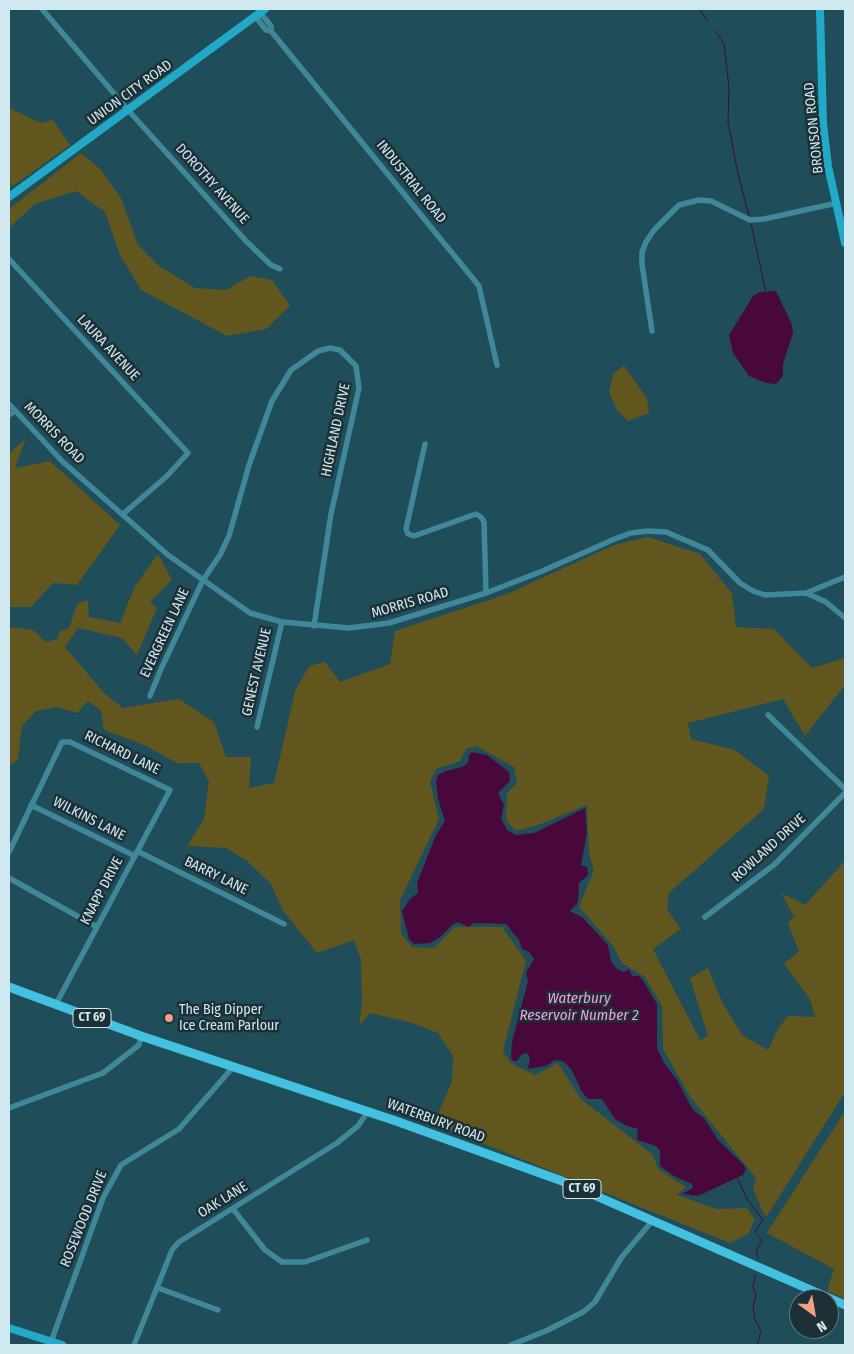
<!DOCTYPE html>
<html>
<head>
<meta charset="utf-8">
<style>
  body { margin:0 }
  #map { position:relative; width:854px; height:1354px; overflow:hidden; background:#1f4d5a; font-family:"Fira Sans Condensed",sans-serif }
  canvas { display:block }
  .frame { position:absolute; inset:0; border:10px solid #d0e8ef; pointer-events:none }
  .north { position:absolute; left:789px; top:1289px; width:50px; height:50px; box-sizing:border-box; background:#1c3036; border:1px solid #647a80; border-radius:50%; rotate:148deg; font-size:14px; font-weight:700; line-height:20px; text-align:center; color:#d0e8ef }
  .north::after { content:''; display:block; margin:auto; width:18px; height:22px; background:#f39f84; clip-path:polygon(50% 0,100% 100%,50% 72%,0 100%) }
</style>
</head>
<body>
<div id="map">
<canvas width="854" height="1354"></canvas>
<div class="frame"></div>
<div class="north">N</div>
</div>
<script>
const g = document.querySelector('canvas').getContext('2d');
g.lineJoin = 'round';
function fill(path, color) {
  g.fillStyle = color;
  g.fill(path, 'evenodd');
}
function poly(rows) {
  const path = new Path2D();
  for (const r of rows) {
    path.moveTo(r[0], r[1]);
    for (let i = 2; i < r.length; i += 2) path.lineTo(r[i], r[i + 1]);
  }
  return path;
}
function strokePath(path, color, width, dash) {
  g.strokeStyle = color;
  g.lineWidth = width;
  g.lineCap = dash ? 'butt' : 'round';
  g.setLineDash(dash || []);
  g.stroke(path);
}
function write(font, color, halo, rows, align = 'center') {
  g.font = font + ' "Fira Sans Condensed",sans-serif';
  g.lineWidth = 5;
  g.setLineDash([]);
  g.textBaseline = 'middle';
  g.strokeStyle = halo;
  g.fillStyle = color;
  for (const [text, x, y, turn = 0] of rows) {
    g.save();
    g.translate(x, y);
    g.rotate((+turn || 0) * Math.PI / 180);
    g.textAlign = isNaN(turn) ? turn : align;
    if (halo) g.strokeText(text, 0, 0);
    g.fillText(text, 0, 0);
    g.restore();
  }
}
fill(poly([
  [9,108,41,123,53,120,70,145,13,186,9,181],
  [81,153,100,169,121,198,138,245,159,266,195,288,226,290,250,276,272,280,290,306,266,329,227,336,141,290,120,255,105,212,76,191,35,204,9,228,9,209],
  [624,365,647,399,649,413,628,421,617,410,609,392,613,374],
  [26,438,15,468,50,461,120,525,77,585,53,583,31,607,9,607,9,454],
  [648,537,700,554,732,593,736,627,774,629,812,668,845,658,845,685,805,736,783,699,688,723,691,739,735,750,769,776,764,809,669,893,667,909,681,929,653,949,700,1040,708,1036,690,978,708,968,722,1002,742,1035,768,1050,778,1029,788,1016,815,1017,810,999,784,964,799,951,788,924,794,916,781,893,805,905,845,861,845,1092,767,1216,763,1213,753,1188,756,1178,691,1098,663,1049,662,1006,645,977,622,963,613,946,579,907,594,870,589,854,587,805,538,825,516,831,506,820,507,793,517,783,514,767,476,746,466,749,460,761,436,769,430,782,439,819,400,900,401,934,412,947,434,948,455,927,502,927,526,961,503,1051,511,1063,535,1075,558,1063,581,1099,653,1155,658,1169,686,1187,677,1195,717,1209,747,1208,755,1220,748,1234,730,1243,434,1124,452,1081,453,1056,438,1033,409,1022,370,1013,359,1026,362,1002,361,960,354,940,317,953,283,911,271,884,246,860,226,848,187,846,204,819,209,782,199,763,177,763,144,745,104,730,101,711,88,701,77,713,56,707,36,711,22,726,18,760,9,766,9,627,33,630,46,642,57,639,60,631,69,628,77,604,88,600,89,617,120,623,135,586,158,554,172,580,150,602,157,608,137,655,122,638,78,628,65,647,104,693,123,708,179,699,214,722,226,757,251,757,249,788,274,783,295,691,309,666,325,662,340,682,390,664,395,631,507,594,614,545],
  [845,1111,845,1299,827,1291,834,1269,767,1233]
]), '#61561d');
fill(poly([
  [776,291,792,325,793,333,783,364,783,376,776,384,766,383,749,376,733,353,729,335,753,296,760,292],
  [472,752,487,755,509,772,510,781,498,793,504,805,501,818,507,830,516,835,534,833,585,808,587,833,581,865,587,867,588,875,579,883,578,902,570,911,583,918,608,945,611,961,617,969,624,972,629,969,632,976,639,976,642,979,657,1004,657,1048,664,1063,677,1080,693,1110,704,1118,718,1140,744,1165,746,1170,743,1175,698,1196,682,1194,693,1188,692,1184,674,1176,660,1166,660,1151,656,1146,637,1140,638,1129,627,1126,615,1119,602,1099,588,1099,582,1092,571,1069,563,1061,555,1060,546,1066,528,1069,530,1058,527,1053,521,1055,517,1061,513,1061,511,1057,512,1042,528,981,526,973,534,959,529,952,522,949,519,940,506,924,474,923,468,927,458,922,452,925,439,938,430,943,414,944,409,939,402,911,410,899,418,893,417,883,436,835,445,821,438,799,436,781,438,775,446,771,462,767,468,763,469,755]
]), '#49083b');
strokePath(poly([
  [699,9,707,20],
  [714,30,724,44,729,88,728,122,738,174,749,216],
  [751,224,766,292],
  [737,1178,748,1201,763,1220,755,1232,762,1241,756,1251,758,1258],
  [755,1275,753,1287,756,1296,753,1306,755,1320,761,1331,757,1345]
]), '#49083b', 1);
strokePath(poly([
  [42,9,128,110,246,241,271,265,280,269],
  [258,15,258,20,266,30,271,31,479,286,497,365],
  [258,15,263,16,271,26,271,31],
  [9,259,188,453,167,476,123,514],
  [652,331,642,264,642,252,646,242,654,230,679,205,699,200,711,201,750,220,764,219,837,203],
  [9,404,62,461,168,555,250,613,282,622,349,628,389,623,486,593,540,572,617,538,631,533,648,531,666,532,708,550,740,583,753,591,765,595,806,593,845,577],
  [9,415,15,411],
  [425,444,406,529,408,534,414,536,476,514,481,517,484,522,486,593],
  [806,593,826,602,845,618],
  [150,696,161,669,203,580,220,555,229,536,249,465,272,401,291,370,318,351,330,348,340,350,356,366,359,388,331,514,314,626],
  [768,715,845,789],
  [257,727,282,622],
  [31,805,135,856],
  [137,851,284,924],
  [9,852,62,742,70,742,170,790,56,1004],
  [9,878,97,927],
  [705,917,775,864,845,793],
  [9,1108,103,1073,139,1045,141,1036],
  [233,1209,265,1250,282,1262,305,1262,367,1240],
  [158,1288,218,1310],
  [51,1342,103,1198,121,1165,179,1129,234,1066],
  [134,1345,172,1250,179,1242,337,1143,358,1126,368,1111],
  [511,1345,548,1330,583,1312,595,1302,621,1258,653,1220]
]), '#40879a', 5.5);
strokePath(poly([
  [820,9,823,124,828,166,845,243],
  [9,197,265,9],
  [9,1328,62,1345]
]), '#23a9c8', 8);
strokePath(poly([
  [9,987,141,1036,396,1121,562,1181,845,1305]
]), '#44c0e0', 9);
for (const [x, y, r, color] of [
  [169,1018,5,"#f39f84"]
]) {
  const dot = new Path2D();
  dot.arc(x, y, r, 0, 2 * Math.PI);
  g.fillStyle = color;
  g.fill(dot);
  strokePath(dot, '#1c3036', 2);
}
for (const [x, y, w] of [
  [92,1018,38],
  [582,1189,38]
]) {
  const box = new Path2D();
  box.roundRect(x - w / 2, y - 9.5, w, 19, 4);
  g.fillStyle = '#1c3036';
  g.fill(box);
  strokePath(box, '#d0e8ef', 1);
}
write('bold 12px', '#d0e8ef', null, [
  ["CT 69",92,1018],
  ["CT 69",582,1189]
]);
write('14px', '#d0e8ef', '#1c3036', [
  ["UNION CITY ROAD",130,93,-36],
  ["BRONSON ROAD",814,128,-96],
  ["INDUSTRIAL ROAD",411,182,51],
  ["DOROTHY AVENUE",212,184,48],
  ["LAURA AVENUE",108,348,47],
  ["HIGHLAND DRIVE",336,430,-78],
  ["MORRIS ROAD",54,433,46],
  ["MORRIS ROAD",410,603,-16],
  ["EVERGREEN LANE",165,633,-65],
  ["GENEST AVENUE",257,672,-77],
  ["RICHARD LANE",122,753,26],
  ["WILKINS LANE",89,819,27],
  ["ROWLAND DRIVE",769,848,-42],
  ["BARRY LANE",216,876,26],
  ["KNAPP DRIVE",102,891,-62],
  ["WATERBURY ROAD",436,1121,20],
  ["OAK LANE",223,1200,-32],
  ["ROSEWOOD DRIVE",84,1219,-68]
]);
write('14px', '#d0e8ef', '#1c3036', [
  ["The Big Dipper",179,1010],
  ["Ice Cream Parlour",179,1026]
], 'left');
write('italic 15px', '#fb9cdf', '#1c3036', [
  ["Waterbury",579,999],
  ["Reservoir Number 2",579,1016]
]);
</script>
</body>
</html>
